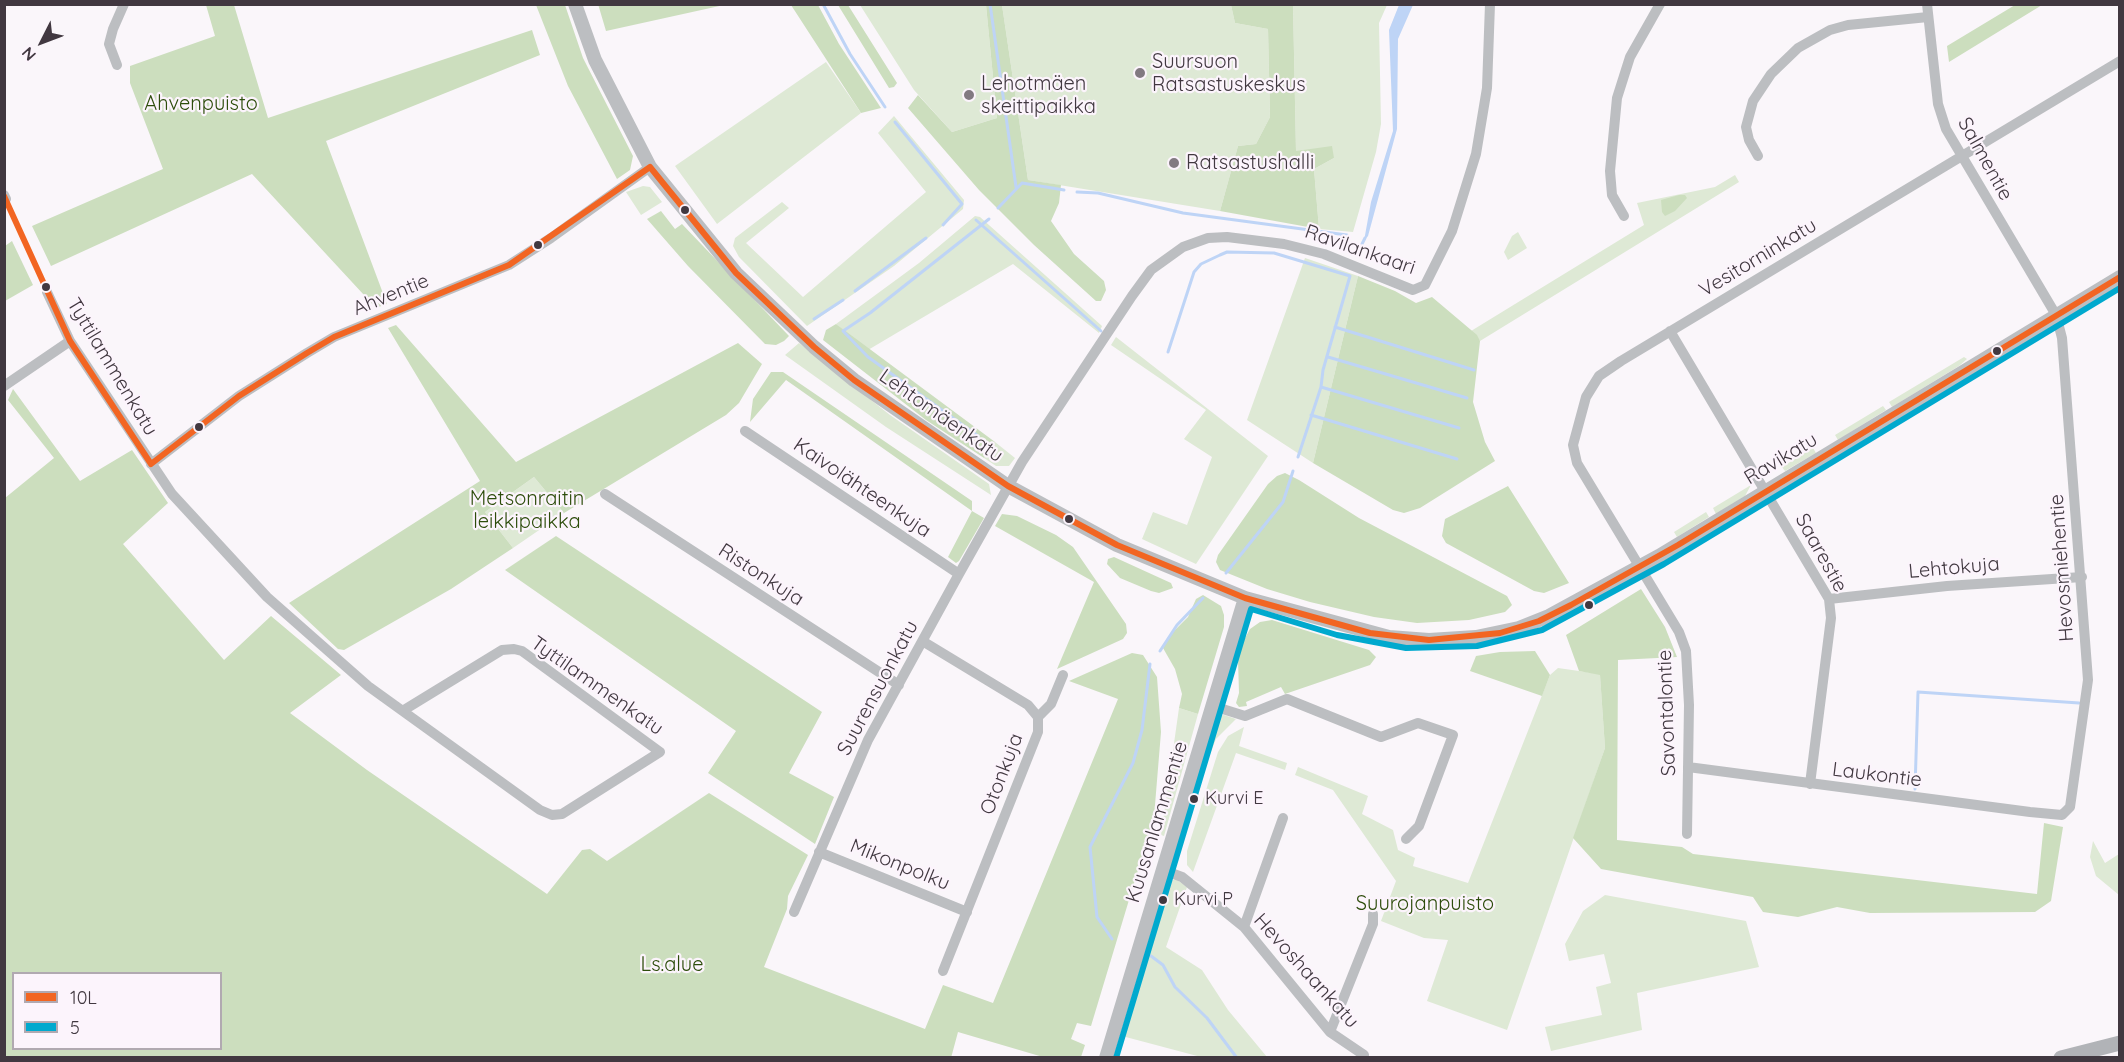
<!DOCTYPE html>
<html>
<head>
<meta charset="utf-8">
<style>
  body { margin:0 }
  #map { position:relative; width:2124px; height:1062px; overflow:hidden; background:#faf6fa; font-family:Quicksand,sans-serif }
  canvas { display:block }
  .frame { position:absolute; inset:0; border:6px solid #413840; pointer-events:none }
  .legend { position:absolute; left:12px; top:972px; width:210px; height:78px; box-sizing:border-box; background:#fcf4fc; border:2px solid #b1a9b1; margin:0; padding:8px 10px; list-style:none; font-size:18px; color:#413840 }
  .legend li { display:flex; align-items:center; gap:12px; height:30px }
  .legend b { width:30px; border:2px solid #b1a9b1 }
  .north { position:absolute; left:12px; top:12px; width:60px; height:60px; -webkit-text-stroke:4px #fcf4fc; paint-order:stroke; rotate:228deg; font-size:16px; font-weight:700; line-height:24px; text-align:center; color:#413840 }
  .north::after { content:''; display:block; margin:auto; width:21px; height:27px; background:#413840; clip-path:polygon(50% 0,100% 100%,50% 72%,0 100%) }
</style>
</head>
<body>
<div id="map">
<canvas width="2124" height="1062"></canvas>
<div class="frame"></div>
<ul class="legend">
<li><b style="height:8px;background:#f26522"></b>10L</li>
<li><b style="height:8px;background:#00a9ce"></b>5</li>
</ul>
<div class="north">N</div>
</div>
<script>
const g = document.querySelector('canvas').getContext('2d');
g.lineJoin = 'round';
function fill(path, color) {
  g.fillStyle = color;
  g.fill(path, 'evenodd');
}
function poly(rows) {
  const path = new Path2D();
  for (const r of rows) {
    path.moveTo(r[0], r[1]);
    for (let i = 2; i < r.length; i += 2) path.lineTo(r[i], r[i + 1]);
  }
  return path;
}
function strokePath(path, color, width, dash) {
  g.strokeStyle = color;
  g.lineWidth = width;
  g.lineCap = dash ? 'butt' : 'round';
  g.setLineDash(dash || []);
  g.stroke(path);
}
function write(font, color, halo, rows, align = 'center') {
  g.font = font + ' Quicksand,sans-serif';
  g.lineWidth = 4.5;
  g.setLineDash([]);
  g.textBaseline = 'middle';
  g.strokeStyle = halo;
  g.fillStyle = color;
  for (const [text, x, y, turn = 0] of rows) {
    g.save();
    g.translate(x, y);
    g.rotate((+turn || 0) * Math.PI / 180);
    g.textAlign = isNaN(turn) ? turn : align;
    if (halo) g.strokeText(text, 0, 0);
    g.fillText(text, 0, 0);
    g.restore();
  }
}
fill(poly([
  [860,5,986,5,997,118,952,132,914,90],
  [1002,5,1231,5,1235,23,1268,29,1270,117,1256,144,1238,146,1220,211,1028,180],
  [1293,5,1387,5,1379,23,1381,124,1376,152,1353,232,1319,229,1314,169,1334,158,1296,151],
  [826,62,861,113,717,224,675,166],
  [894,116,964,200,963,209,894,266,807,326,739,257,733,246,735,238,782,202,789,208,746,243,803,297,926,192,878,133],
  [1735,175,1739,182,1480,341,1471,331,1644,225,1637,203,1715,187],
  [643,186,650,187,662,202,641,215,626,192],
  [975,216,980,217,1102,326,1099,333,1013,264,868,350,836,324,919,263],
  [1518,232,1527,248,1508,260,1504,252,1512,236],
  [1305,258,1358,276,1313,463,1247,420],
  [1116,337,1268,456,1196,564,1142,539,1153,512,1187,525,1212,457,1184,439,1206,410,1111,345],
  [799,343,890,415,989,484,991,495,886,427,785,355],
  [1964,357,1967,359,1959,366,1892,407,1889,402],
  [1883,406,1886,410,1838,440,1835,435],
  [995,442,1015,458,1009,466,996,466,984,458],
  [1813,448,1816,453,1785,471,1782,467],
  [534,477,564,513,513,548,485,512],
  [1751,485,1745,496,1716,514,1713,508],
  [1706,512,1709,517,1677,537,1674,532],
  [1558,668,1600,674,1605,748,1507,1030,1427,1001,1448,940,1424,938,1381,921,1396,881,1333,790,1295,775,1298,767,1368,796,1362,814,1393,830,1398,850,1415,858,1413,866,1468,883,1550,675],
  [1179,708,1198,714,1164,836,1161,835],
  [1224,715,1236,719,1216,739,1197,787,1215,721,1218,716],
  [1244,727,1239,746,1287,763,1285,770,1236,753,1193,872,1187,865,1187,851,1218,752,1228,736],
  [2093,841,2105,863,2119,854,2119,895,2096,876,2090,857],
  [1176,879,1187,887,1166,947,1202,970,1228,1010,1267,1057,1201,1057,1122,1036,1170,881],
  [1605,895,1746,921,1759,967,1637,993,1642,1030,1551,1051,1545,1027,1602,1015,1596,987,1611,983,1604,954,1569,961,1565,944,1583,911]
]), '#dee9d5');
fill(poly([
  [598,4,724,4,724,5,606,31],
  [206,5,234,5,268,118,532,30,540,55,326,141,387,304,376,308,252,174,51,266,32,226,163,169,130,83,130,66,215,36],
  [536,5,565,5,583,58,633,156,630,170,617,179,568,86],
  [791,5,818,5,839,44,881,108,861,113],
  [838,5,848,5,897,83,894,87,889,88],
  [986,5,1002,5,1028,180,1061,185,1059,203,1051,221,1074,254,1104,281,1106,290,1101,301,1096,301,1034,245,979,190,908,108,918,95,952,132,997,118],
  [1231,5,1293,5,1296,151,1332,146,1334,158,1314,169,1319,229,1220,211,1238,146,1256,144,1270,117,1268,29,1235,23],
  [2015,5,2042,5,1949,62,1947,46],
  [1679,195,1685,195,1687,198,1675,211,1665,216,1662,212,1661,200],
  [661,211,675,229,682,224,789,336,784,341,776,345,765,344,688,266,647,219],
  [12,241,33,285,5,301,5,246],
  [1358,276,1395,291,1416,303,1432,297,1477,335,1480,341,1473,402,1485,442,1495,461,1420,508,1404,513,1393,510,1313,463],
  [836,324,995,442,984,458,926,420,823,340,826,330],
  [396,325,516,462,738,343,762,364,739,403,726,415,564,513,534,477,485,512,513,548,451,589,344,650,338,649,289,603,480,481,388,328],
  [771,372,783,372,972,501,972,511,984,518,959,561,956,563,948,557,972,511,786,380,750,422,753,399],
  [13,389,80,481,132,450,168,503,123,544,224,660,271,616,341,675,290,713,367,770,547,894,582,850,590,849,607,861,709,793,808,855,788,896,787,909,764,967,925,1029,943,985,993,1003,1118,699,1069,681,1132,653,1143,655,1157,677,1161,732,1154,817,1091,1026,1077,1023,1071,1039,1085,1045,1081,1057,1043,1057,958,1032,951,1058,5,1057,5,498,54,458,8,400],
  [14,974,220,974,220,1048,14,1048],
  [1285,473,1299,480,1359,518,1507,596,1512,605,1505,612,1469,620,1417,623,1374,617,1310,602,1267,589,1220,570,1216,562,1218,555,1268,484,1277,476],
  [1508,486,1569,583,1544,593,1534,591,1446,543,1442,536,1445,519],
  [1002,514,1017,516,1056,535,1073,547,1126,624,1127,633,1123,639,1057,669,1094,582,995,526],
  [556,536,822,712,789,773,834,797,815,844,708,773,736,731,505,570],
  [1114,557,1171,583,1173,588,1159,593,1151,591,1120,578,1107,564,1108,559],
  [1641,589,1665,627,1677,657,1618,660,1617,840,1682,847,1693,854,2037,894,2044,823,2063,827,2051,901,2035,912,1870,913,1837,907,1798,917,1763,912,1753,897,1601,869,1573,838,1605,748,1600,675,1579,671,1566,635],
  [1203,595,1221,606,1224,615,1224,627,1198,714,1179,708,1182,694,1175,669,1163,648,1168,637,1188,617,1196,599],
  [1272,620,1369,650,1376,657,1370,665,1285,694,1281,687,1246,702,1247,706,1239,707,1236,703,1239,693,1238,660,1244,640,1250,629,1260,622],
  [1535,651,1550,675,1542,696,1470,671,1476,656,1500,652]
]), '#ccdebe');
fill(poly([
  [1399,5,1413,5,1398,39,1397,129,1368,236,1364,241,1371,202,1393,131,1389,30]
]), '#bed4f6');
strokePath(poly([
  [823,4,850,54,885,107],
  [990,4,1016,187],
  [895,122,962,204,943,225],
  [1077,192,1098,193,1183,213,1347,235],
  [998,208,1022,183,1064,190],
  [976,220,1101,331],
  [1357,254,1365,238],
  [855,291,926,238],
  [814,319,843,300],
  [1335,327,1474,370],
  [1168,352,1194,272,1201,264,1220,255,1227,252,1274,253,1350,276,1323,370,1321,387,1298,457],
  [1328,357,1467,398],
  [1321,387,1459,428],
  [1311,415,1457,459],
  [978,436,868,357,843,331,870,313,989,219],
  [1226,573,1283,502,1293,471],
  [1160,651,1177,625,1203,598],
  [1915,789,1918,692,2079,703],
  [1112,939,1097,917,1090,847,1133,763,1142,730,1150,664],
  [1151,956,1163,965,1175,987,1207,1018,1237,1058]
]), '#bed4f6', 3);
strokePath(poly([
  [117,65,109,44,113,29,124,4],
  [1758,156,1749,140,1746,127,1753,101,1771,74,1798,48,1830,30,1848,25,1928,17],
  [4,195,6,199],
  [1624,216,1612,195,1610,171,1617,98,1630,57,1660,4],
  [47,292,70,341,172,494,267,597,368,686,540,810,552,815,562,814,660,752,522,651,514,649,502,650,404,710],
  [1670,331,1829,599,1831,618,1810,784],
  [4,386,70,341],
  [745,431,959,574],
  [151,464,239,396,307,353,334,337,509,265,551,238,650,167],
  [605,494,899,685],
  [1829,599,1947,586,2082,577],
  [924,642,1028,705,1038,717,1038,732,943,971],
  [1213,706,1245,716,1287,699,1381,737,1418,723,1453,735,1419,826,1406,839],
  [1038,717,1051,704,1063,675],
  [1688,767,2030,812,2062,815,2070,807,2088,680,2062,338,2056,315,1946,129,1938,104,1927,4],
  [1687,834,1689,705,1686,651,1679,632,1577,463,1573,445,1586,397,1599,376,1621,361,2120,61],
  [819,852,967,912],
  [1163,870,1182,877,1244,927,1330,1032,1364,1055],
  [794,912,868,740,959,574,1022,462,1132,296,1151,270,1183,247,1208,238,1227,237,1284,244,1324,254,1413,290,1425,285,1452,231,1476,154,1487,88,1490,4],
  [1244,927,1283,818],
  [1330,1032,1373,924,1373,914]
]), '#bcbec1', 10);
strokePath(poly([
  [575,4,595,60,650,167,736,273,814,347,854,380,1008,486,1117,545,1245,598,1389,637,1429,640,1476,637,1519,628,1549,616,1659,556,2120,277],
  [1106,1058,1245,598]
]), '#bcbec1', 14);
strokePath(poly([
  [2061,1058,2120,1043]
]), '#b1b3b7', 15);
strokePath(poly([
  [4,196,70,341,151,464,239,396,307,353,334,337,509,265,650,167,736,273,814,347,854,380,1008,486,1117,545,1245,598,1370,633,1429,640,1500,633,1539,621,1571,605,1678,545,2120,277]
]), '#f26522', 6);
strokePath(poly([
  [1116,1058,1251,609,1337,635,1406,648,1477,646,1542,630,1664,564,2120,288]
]), '#00a9ce', 6);
for (const [x, y, r, color] of [
  [1140,73,6,"#827a81"],
  [969,95,6,"#827a81"],
  [1174,163,6,"#827a81"],
  [685,210,5,"#413840"],
  [538,245,5,"#413840"],
  [46,287,5,"#413840"],
  [1997,351,5,"#413840"],
  [199,427,5,"#413840"],
  [1069,519,5,"#413840"],
  [1589,605,5,"#413840"],
  [1194,799,5,"#413840"],
  [1163,900,5,"#413840"]
]) {
  const dot = new Path2D();
  dot.arc(x, y, r, 0, 2 * Math.PI);
  g.fillStyle = color;
  g.fill(dot);
  strokePath(dot, '#fcf4fc', 2);
}
write('18px', '#413840', '#fcf4fc', [
  ["Kurvi E",1205,799],
  ["Kurvi P",1174,900]
], 'left');
write('20px', '#413840', '#fcf4fc', [
  ["Suursuon",1152,62],
  ["Ratsastuskeskus",1152,85],
  ["Lehotmäen",981,84],
  ["skeittipaikka",981,107],
  ["Ratsastushalli",1186,163]
], 'left');
write('20px', '#2d4d0b', '#fcf4fc', [
  ["Ahvenpuisto",201,104],
  ["Metsonraitin",527,499],
  ["leikkipaikka",527,522],
  ["Suurojanpuisto",1425,904],
  ["Ls.alue",672,965]
]);
write('20px', '#413840', '#fcf4fc', [
  ["Salmentie",1985,159,61],
  ["Ravilankaari",1360,250,19],
  ["Vesitorninkatu",1758,258,-31],
  ["Ahventie",391,295,-22],
  ["Tyttilammenkatu",112,367,59],
  ["Lehtomäenkatu",941,416,35],
  ["Ravikatu",1781,459,-31],
  ["Kaivolähteenkuja",862,488,34],
  ["Saarestie",1821,553,61],
  ["Lehtokuja",1954,568,-5],
  ["Hevosmiehentie",2062,568,-94],
  ["Ristonkuja",761,575,33],
  ["Tyttilammenkatu",597,686,35],
  ["Suurensuonkatu",878,688,-62],
  ["Savontalontie",1667,713,-92],
  ["Otonkuja",1002,774,-69],
  ["Laukontie",1877,775,7],
  ["Kuusanlammentie",1157,822,-73],
  ["Mikonpolku",900,865,22],
  ["Hevoshaankatu",1306,971,48]
]);
</script>
</body>
</html>
